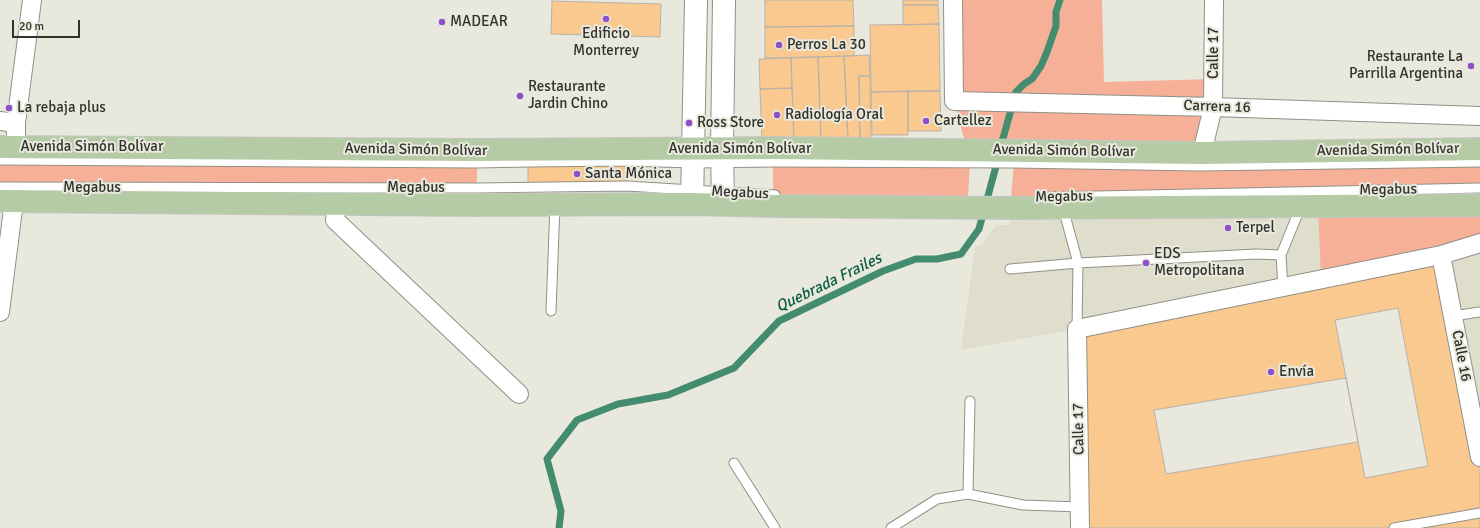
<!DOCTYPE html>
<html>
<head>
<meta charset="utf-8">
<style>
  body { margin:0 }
  #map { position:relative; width:1480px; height:528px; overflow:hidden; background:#e9e8dd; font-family:Signika,sans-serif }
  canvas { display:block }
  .scale { position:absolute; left:12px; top:20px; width:68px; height:18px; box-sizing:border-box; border:2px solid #32322d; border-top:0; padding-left:5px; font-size:12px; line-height:14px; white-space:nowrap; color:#32322d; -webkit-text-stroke:3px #e9e8dd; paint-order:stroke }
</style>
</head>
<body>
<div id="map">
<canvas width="1480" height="528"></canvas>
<div class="scale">20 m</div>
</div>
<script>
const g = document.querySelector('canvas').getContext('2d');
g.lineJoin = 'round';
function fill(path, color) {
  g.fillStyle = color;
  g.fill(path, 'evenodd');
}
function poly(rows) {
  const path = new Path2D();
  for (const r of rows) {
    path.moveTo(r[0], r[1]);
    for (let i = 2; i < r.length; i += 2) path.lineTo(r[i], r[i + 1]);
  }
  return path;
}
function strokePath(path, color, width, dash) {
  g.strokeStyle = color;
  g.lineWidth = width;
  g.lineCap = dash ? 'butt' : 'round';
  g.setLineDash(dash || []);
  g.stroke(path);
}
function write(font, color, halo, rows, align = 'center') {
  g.font = font + ' Signika,sans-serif';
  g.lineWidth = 4;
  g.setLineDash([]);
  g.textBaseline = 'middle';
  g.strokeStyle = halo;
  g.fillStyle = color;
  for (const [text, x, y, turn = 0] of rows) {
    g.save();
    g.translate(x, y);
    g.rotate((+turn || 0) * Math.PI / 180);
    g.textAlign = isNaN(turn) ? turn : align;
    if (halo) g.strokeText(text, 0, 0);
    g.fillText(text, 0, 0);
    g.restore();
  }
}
fill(poly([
  [1318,206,1321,280,1077,329,961,350,975,246,982,245,996,225,1009,225,1010,208],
  [1480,243,1480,457,1441,255]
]), '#dfdecc');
fill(poly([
  [953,0,1102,0,1104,82,1214,79,1202,153,967,150,954,101],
  [0,160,477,163,477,188,0,187],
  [773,162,970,163,968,197,773,195],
  [1480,162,1480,188,1011,198,1014,163],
  [1480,205,1480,243,1321,280,1318,206]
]), '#f6b098');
strokePath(poly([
  [1000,149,1016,92,1024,84,1032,79,1041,66,1047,52,1056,26,1056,12,1060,0],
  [559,528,561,511,547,459,577,420,618,404,668,395,734,368,779,321,883,271,916,259,937,259,961,254,979,229,998,159]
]), '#448c6f', 7);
const building = poly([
  [765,0,853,0,854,26,765,27,765,0],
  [903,0,938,0,938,5,903,5,903,0],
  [552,1,661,4,660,37,551,34,552,1],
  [903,5,938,5,939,24,903,25,903,5],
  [939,24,940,91,871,92,870,25,939,24],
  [854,26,854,56,765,58,765,27,854,26],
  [869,55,870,76,859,76,860,138,848,139,844,56,869,55],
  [844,56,848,139,821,140,818,57,844,56],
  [818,57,821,140,794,141,791,58,818,57],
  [791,58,792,88,760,89,759,59,791,58],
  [859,76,870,76,871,143,860,143,859,76],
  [792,88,794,141,762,142,760,89,792,88],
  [908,91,908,135,872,135,871,92,908,91],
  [908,91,940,91,941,131,908,131,908,91],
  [626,161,627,186,528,187,528,162,626,161],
  [1441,255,1480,457,1480,528,1080,528,1077,329,1441,255],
  [1398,308,1428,466,1365,478,1335,320,1398,308],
  [1346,378,1358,442,1166,474,1154,410,1346,378]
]);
fill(building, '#f9c990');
strokePath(building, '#b9b1a9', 1);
const lane = poly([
  [0,160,477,163,528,162,626,161,694,163,773,162,1014,163,1199,166,1480,162],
  [0,187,477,188,627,186,775,195],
  [1049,197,1480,188],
  [1063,208,1078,263,1077,329],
  [1010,269,1078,263,1257,254,1281,255],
  [1283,288,1281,255,1301,206],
  [551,311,555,205],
  [1453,316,1480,312],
  [734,463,775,528],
  [968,494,970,401],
  [891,528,937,499,968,494,1023,505,1080,507],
  [1394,528,1480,513]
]);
const street = poly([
  [953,0,954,101,1213,107,1480,116],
  [0,121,16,123],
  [16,147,16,123,32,0],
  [1202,153,1213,107,1214,0],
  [337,203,335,220,519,394],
  [1441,255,1480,457],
  [0,312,14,201],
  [1080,528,1077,329,1441,255,1480,243]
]);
const secondary = poly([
  [692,204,696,0],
  [723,204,722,149,724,0]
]);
const primary = poly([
  [0,147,475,150,774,148,1202,153,1480,149],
  [0,201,476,205,692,204,773,206,1010,208,1480,205]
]);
strokePath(lane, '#919086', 11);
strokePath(street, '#919086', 20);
strokePath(secondary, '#919086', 24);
strokePath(primary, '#c6c6c4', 24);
strokePath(lane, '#fff', 9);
strokePath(street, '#fff', 18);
strokePath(secondary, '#fff', 22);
strokePath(primary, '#b5cba6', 22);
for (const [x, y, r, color] of [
  [606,19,4,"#8d50c6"],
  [442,22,4,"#8d50c6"],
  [779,45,4,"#8d50c6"],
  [1471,66,4,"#8d50c6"],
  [520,96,4,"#8d50c6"],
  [9,108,4,"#8d50c6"],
  [777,115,4,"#8d50c6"],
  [926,121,4,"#8d50c6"],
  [689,123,4,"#8d50c6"],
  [577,174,4,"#8d50c6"],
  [1228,228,4,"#8d50c6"],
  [1146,263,4,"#8d50c6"],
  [1271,372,4,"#8d50c6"]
]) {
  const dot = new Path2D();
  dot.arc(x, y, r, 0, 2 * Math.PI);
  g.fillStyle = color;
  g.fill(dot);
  strokePath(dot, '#e9e8dd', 1.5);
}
write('15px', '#32322d', '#e9e8dd', [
  ["MADEAR",450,22],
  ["Edificio",606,34,"center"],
  ["Monterrey",606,51,"center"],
  ["Perros La 30",787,45],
  ["Restaurante La",1463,57,"right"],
  ["Parrilla Argentina",1463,74,"right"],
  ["Restaurante",528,87],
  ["Jardin Chino",528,104],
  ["La rebaja plus",17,108],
  ["Radiología Oral",785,115],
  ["Cartellez",934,121],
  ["Ross Store",697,123],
  ["Santa Mónica",585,174],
  ["Terpel",1236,228],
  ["EDS",1154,254],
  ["Metropolitana",1154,271],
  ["Envía",1279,372]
], 'left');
write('15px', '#32322d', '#e9e8dd', [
  ["Calle 17",1214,53,-90],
  ["Carrera 16",1217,107,2],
  ["Avenida Simón Bolívar",92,147],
  ["Avenida Simón Bolívar",740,149],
  ["Avenida Simón Bolívar",416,150,1],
  ["Avenida Simón Bolívar",1388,150,-1],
  ["Avenida Simón Bolívar",1064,151,1],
  ["Megabus",92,188],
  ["Megabus",416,188],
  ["Megabus",1388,190,-1],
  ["Megabus",740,193,3],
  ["Megabus",1064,197,-1],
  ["Calle 16",1461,356,79],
  ["Calle 17",1079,429,-91]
]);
write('italic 16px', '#0a5e43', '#e9e8dd', [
  ["Quebrada Frailes",829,283,-26]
]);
</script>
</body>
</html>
